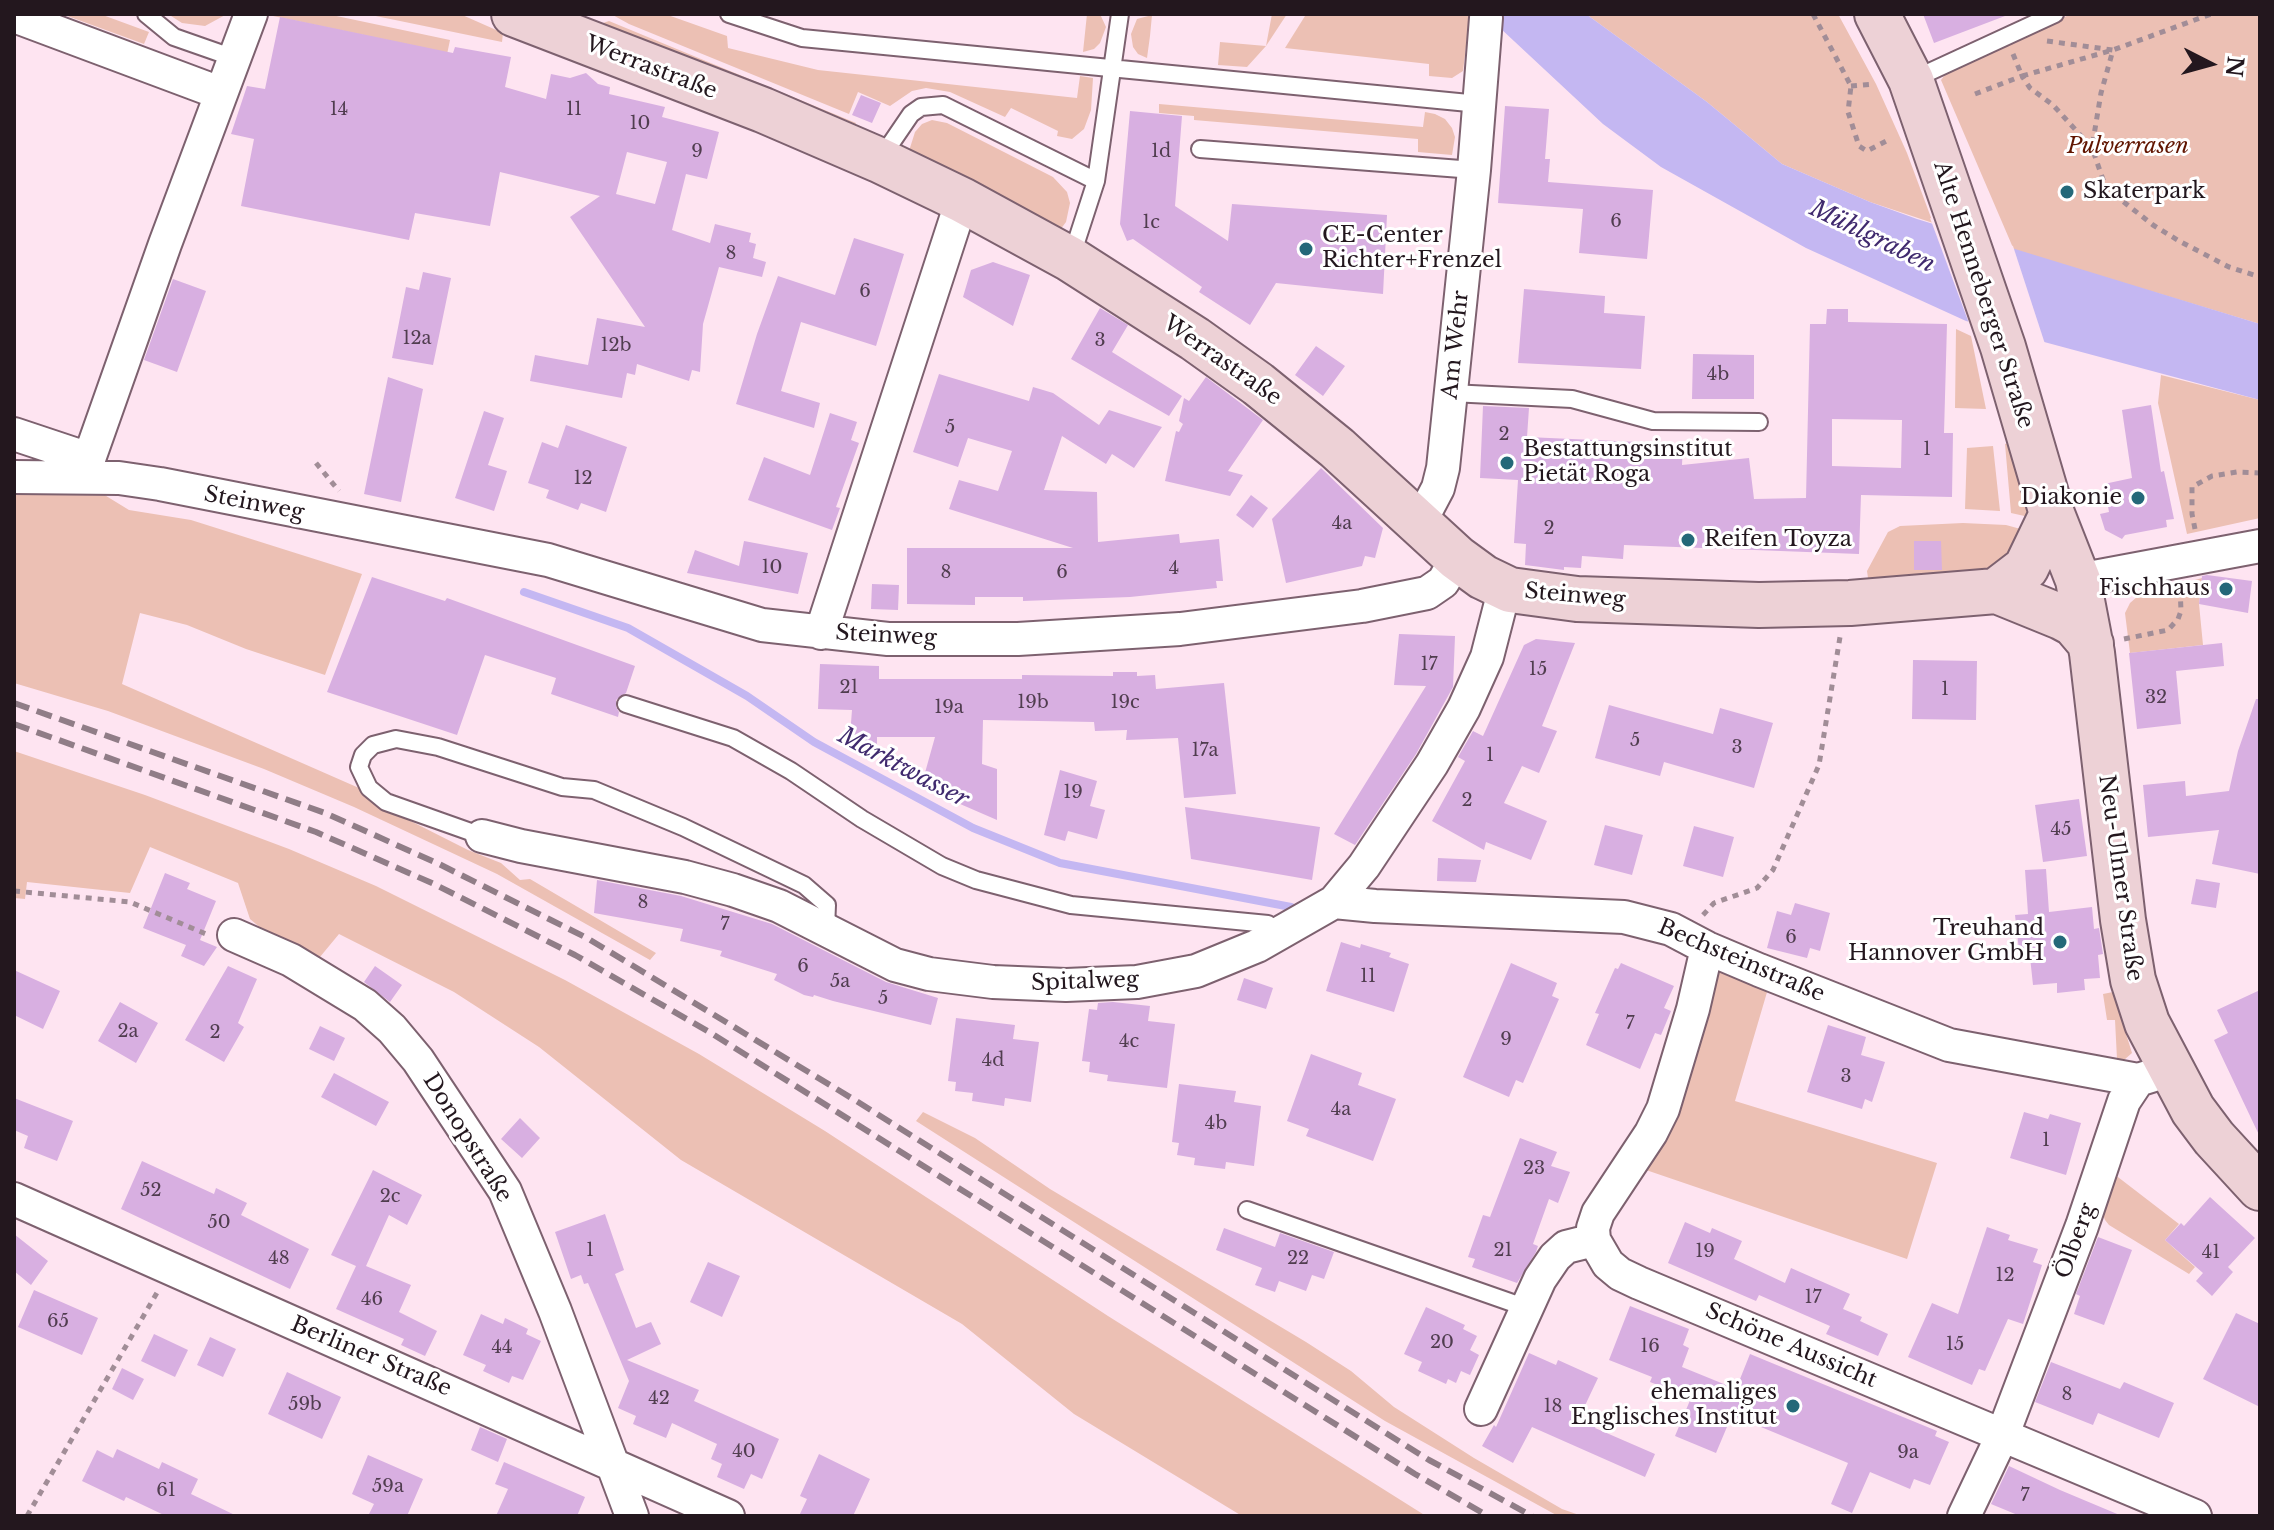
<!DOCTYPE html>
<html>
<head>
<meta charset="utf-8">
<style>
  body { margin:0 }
  #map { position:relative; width:2274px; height:1530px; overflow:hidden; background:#fee4f1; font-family:"Libre Baskerville",serif }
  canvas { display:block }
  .frame { position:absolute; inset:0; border:16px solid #23171e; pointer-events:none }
  .north { position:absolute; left:2170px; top:24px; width:80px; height:80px; -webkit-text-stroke:6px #fff; paint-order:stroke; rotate:96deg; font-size:22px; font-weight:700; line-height:32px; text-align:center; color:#23171e }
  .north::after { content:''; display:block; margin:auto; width:28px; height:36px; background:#23171e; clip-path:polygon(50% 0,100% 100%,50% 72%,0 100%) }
</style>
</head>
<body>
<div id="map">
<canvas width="2274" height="1530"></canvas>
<div class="frame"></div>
<div class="north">N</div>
</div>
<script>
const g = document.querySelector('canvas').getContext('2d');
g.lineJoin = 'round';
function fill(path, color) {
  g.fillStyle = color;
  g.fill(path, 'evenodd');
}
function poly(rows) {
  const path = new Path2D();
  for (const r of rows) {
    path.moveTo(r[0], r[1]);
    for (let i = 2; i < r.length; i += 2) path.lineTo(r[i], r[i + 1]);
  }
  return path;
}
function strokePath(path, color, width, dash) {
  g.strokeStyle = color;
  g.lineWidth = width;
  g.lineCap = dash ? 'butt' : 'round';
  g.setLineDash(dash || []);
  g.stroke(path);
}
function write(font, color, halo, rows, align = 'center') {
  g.font = font + ' "Libre Baskerville",serif';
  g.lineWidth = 6;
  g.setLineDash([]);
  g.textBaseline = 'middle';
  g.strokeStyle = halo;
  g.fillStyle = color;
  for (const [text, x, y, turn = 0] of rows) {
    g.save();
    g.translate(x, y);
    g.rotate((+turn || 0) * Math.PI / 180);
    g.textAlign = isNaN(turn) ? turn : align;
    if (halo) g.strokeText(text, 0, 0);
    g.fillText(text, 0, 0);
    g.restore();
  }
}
fill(poly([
  [62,14,100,14,149,32,144,44],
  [168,14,227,14,205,26,182,23],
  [275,14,327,14,450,40,430,136,430,49,273,16],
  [366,14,460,14,503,33,502,42],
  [611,14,665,14,727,36,728,48,818,70,1077,98,1080,76,1093,78,1091,110,1084,129,1072,139,1057,136,1058,131,1011,108,1005,117,950,92,926,88,912,91,890,106,858,92,849,114,629,24],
  [1087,14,1100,14,1106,27,1100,43,1094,49,1083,52],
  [1272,14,1287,14,1266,46,1247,67,1218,65,1220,42,1266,46],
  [1303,14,1470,14,1463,71,1452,78,1429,76,1429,64,1285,48,1305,16],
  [1586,14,1838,14,1876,84,1907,153,1933,223,1870,202,1782,164,1707,102],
  [2071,14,2260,14,2260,324,2014,250,1941,80,1947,72],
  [1152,15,1150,36,1147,58,1138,54,1133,47,1131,34,1137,19],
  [609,21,856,123,852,130,604,28,603,23],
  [1159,104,1423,127,1425,112,1435,114,1445,119,1452,128,1455,137,1452,155,1418,152,1418,139,1194,120,1194,116,1159,113],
  [932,120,947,123,1053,177,1067,192,1070,203,1066,222,1060,230,909,151,915,132,922,124],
  [1956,329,1971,336,1986,409,1955,408],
  [2161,375,2260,400,2260,518,2187,534,2158,403],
  [2015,441,2030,504,2029,517,2011,513,2005,444],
  [1993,446,2000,511,1965,509,1967,448],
  [14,490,98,491,129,510,191,520,362,574,325,675,246,649,187,625,140,613,122,684,359,788,373,802,468,850,501,863,520,880,530,879,656,953,650,960,497,874,354,807,264,769,108,711,14,683],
  [1963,523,2006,525,2028,531,2022,545,1990,569,1868,578,1867,571,1888,532,1900,526],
  [2202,578,2199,604,2203,645,2130,653,2125,613,2130,603,2138,596],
  [14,751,145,795,289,849,376,886,565,980,699,1054,825,1131,1108,1316,1426,1516,1242,1516,1074,1414,962,1324,681,1160,539,1047,454,992,339,934,315,963,282,946,250,919,238,883,150,847,130,893,27,882,25,899,14,898],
  [1713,961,1770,982,1735,1101,1937,1163,1907,1259,1646,1170,1670,1123],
  [2113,992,2132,1053,2124,1060,2117,1059,2115,1020,2107,1020,2103,994],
  [923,1112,975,1138,1050,1189,1306,1342,1351,1371,1394,1407,1474,1458,1562,1509,1582,1516,1558,1516,1385,1421,916,1121],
  [2114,1174,2179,1224,2165,1240,2195,1267,2189,1274,2109,1225,2105,1220,2102,1212]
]), '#ecc0b4');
fill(poly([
  [1485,14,1586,14,1707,102,1782,164,1870,202,1917,219,2260,324,2260,400,1966,321,1806,248,1661,167,1603,124]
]), '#c4b7f2');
fill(poly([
  [1930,218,2013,246,2046,347,1970,326]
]), '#fee4f1');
strokePath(poly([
  [524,592,628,628,747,696,814,742,973,828,1060,863,1291,907]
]), '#c4b7f2', 8);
fill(poly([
  [1923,14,2005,14,2005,16,1934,43],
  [280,17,453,53,455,47,511,57,505,87,546,99,551,74,570,78,586,73,598,84,610,87,609,94,665,107,662,117,719,132,707,179,686,174,672,230,710,243,715,224,751,233,749,242,756,244,753,258,766,262,762,277,719,267,703,324,700,372,692,370,689,381,637,364,635,375,627,373,622,398,530,381,535,355,588,365,597,318,645,327,570,217,600,196,500,172,490,226,415,213,409,240,241,206,254,139,231,134,247,86,265,89],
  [627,152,667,162,655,204,616,194],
  [861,95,881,103,872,123,852,115],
  [1505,106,1549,109,1545,159,1550,159,1548,182,1653,190,1647,259,1579,253,1583,209,1498,203],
  [1130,111,1182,116,1175,206,1228,241,1232,204,1387,215,1383,294,1276,283,1250,325,1199,292,1202,287,1133,239,1127,241,1120,224],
  [854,238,904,254,876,346,801,322,781,391,820,403,814,428,736,404,757,334,778,276,835,295],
  [993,262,1030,275,1013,326,963,297,971,270],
  [423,272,451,278,433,365,392,358,406,287,419,290],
  [173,279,206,291,177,372,144,360],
  [1524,289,1605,296,1604,313,1645,316,1641,369,1518,363],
  [1100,308,1128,325,1112,352,1182,396,1169,416,1071,359],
  [1827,309,1848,309,1848,322,1947,324,1944,433,1953,433,1952,497,1861,495,1859,554,1624,545,1623,559,1582,556,1581,568,1564,567,1564,570,1525,565,1526,544,1514,543,1518,480,1480,478,1483,406,1529,408,1527,437,1683,444,1682,465,1749,458,1754,499,1806,498,1810,324,1826,324],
  [1832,419,1902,420,1901,468,1832,466],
  [1316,346,1345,366,1323,396,1295,375],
  [1693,354,1754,355,1754,399,1692,399],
  [939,374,1029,401,1033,387,1053,393,1099,425,1109,410,1162,427,1134,468,1112,454,1106,464,1062,436,1044,490,1097,492,1098,542,1179,534,1180,543,1219,539,1223,581,1216,581,1217,588,1130,597,1023,601,1023,597,975,597,975,605,907,604,907,548,1073,548,949,509,959,480,998,491,1012,451,968,438,958,467,913,452],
  [388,377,423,389,401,502,364,494],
  [1206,377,1263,420,1228,471,1243,475,1230,496,1165,481,1176,431,1179,432,1183,424,1179,421,1184,398,1189,401],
  [2151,405,2161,472,2164,471,2174,519,2166,520,2167,527,2125,535,2122,539,2105,530,2100,514,2109,512,2104,484,2132,478,2122,410],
  [484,411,504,418,488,465,507,471,494,511,455,498],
  [830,413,857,422,851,440,859,443,836,507,840,508,832,530,748,500,764,457,810,475],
  [566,425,627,447,606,512,581,503,578,510,546,498,549,490,528,483,542,442,558,448],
  [1321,468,1383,528,1375,558,1365,556,1362,566,1286,583,1272,519],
  [1251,495,1268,508,1253,528,1236,515],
  [744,541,808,553,798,594,687,573,695,550,739,566],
  [1914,541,1941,541,1942,570,1914,570],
  [2207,575,2252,581,2248,613,2199,604,2202,576],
  [372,577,445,601,447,598,635,666,626,693,616,700,616,707,619,712,618,717,551,694,556,678,485,655,457,735,327,692],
  [872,584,899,585,898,610,871,609],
  [1399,634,1455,636,1453,687,1416,754,1355,845,1334,834,1426,686,1394,685],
  [1536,639,1575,643,1542,726,1557,731,1539,773,1522,766,1504,803,1547,821,1531,860,1486,842,1484,850,1432,821,1465,761,1458,757,1473,731,1483,736,1524,645],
  [2222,643,2224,666,2176,671,2181,724,2137,729,2129,653],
  [1913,660,1977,661,1976,720,1912,719],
  [820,664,879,666,879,679,1022,679,1022,675,1113,676,1113,672,1137,672,1137,676,1155,675,1156,689,1224,683,1236,794,1184,798,1178,738,1126,740,1127,730,1095,731,1094,722,983,720,982,764,997,769,997,820,921,787,935,737,877,737,877,747,850,736,852,710,818,709],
  [2256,699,2260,699,2260,874,2212,864,2219,830,2148,837,2143,785,2185,781,2186,796,2229,791,2238,751],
  [1609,705,1713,734,1720,708,1773,723,1754,788,1664,762,1660,776,1595,758],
  [1060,770,1097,781,1090,806,1105,810,1097,839,1068,831,1065,841,1044,835],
  [2079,799,2087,856,2043,862,2035,805],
  [1185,807,1320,827,1312,880,1191,859],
  [1605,825,1643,835,1632,875,1594,865],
  [1694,826,1734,837,1723,877,1683,866],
  [1438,858,1481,860,1476,882,1437,881],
  [2046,869,2049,912,2092,907,2094,929,2099,928,2103,954,2098,955,2100,978,2084,979,2085,990,2057,993,2057,983,2033,985,2030,957,2020,959,2015,915,2028,914,2025,870],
  [165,873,190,883,187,889,216,901,200,940,217,947,204,966,181,956,186,945,143,928],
  [2196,879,2220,883,2216,908,2191,904],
  [597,880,681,896,772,924,886,982,938,998,931,1025,833,1001,814,995,813,997,804,995,774,980,777,974,720,956,722,951,680,941,683,929,594,913],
  [1795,903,1830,913,1820,951,1810,948,1807,958,1767,948,1777,911,1791,915],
  [1341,942,1360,948,1361,944,1391,953,1389,957,1409,964,1394,1012,1326,991],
  [1511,963,1557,983,1552,996,1559,999,1523,1083,1516,1080,1509,1097,1463,1077],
  [1621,963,1674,986,1664,1008,1671,1011,1661,1035,1655,1033,1640,1069,1586,1045,1599,1014,1595,1013,1615,968,1618,969],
  [228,966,257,979,238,1023,244,1027,224,1062,185,1040],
  [375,966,402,985,390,1002,364,982],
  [14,970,60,991,43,1029,14,1015],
  [1244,978,1273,988,1266,1009,1237,1000],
  [2260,990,2260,1137,2214,1040,2228,1033,2217,1010],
  [120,1002,158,1023,136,1063,98,1041],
  [1113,1002,1150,1006,1148,1021,1175,1024,1167,1088,1107,1081,1108,1075,1089,1072,1090,1062,1082,1061,1089,1009,1097,1010,1098,1003],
  [956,1018,1015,1025,1013,1039,1039,1042,1031,1102,1005,1098,1004,1106,972,1101,973,1093,955,1091,956,1082,948,1081],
  [1828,1025,1866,1037,1861,1055,1885,1062,1872,1102,1865,1099,1862,1109,1807,1092],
  [320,1026,345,1038,334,1061,309,1049],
  [1311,1054,1362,1073,1358,1085,1396,1099,1373,1161,1306,1136,1309,1129,1287,1121],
  [334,1073,389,1102,376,1126,321,1097],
  [1179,1084,1236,1091,1234,1102,1261,1106,1254,1166,1226,1162,1225,1169,1194,1165,1195,1158,1177,1155,1179,1143,1172,1142],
  [14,1098,73,1121,57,1161,24,1148,28,1136,14,1130],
  [2024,1112,2048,1119,2050,1114,2081,1123,2066,1175,2010,1158],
  [520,1118,540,1138,522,1158,501,1139],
  [1520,1138,1557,1152,1551,1166,1570,1172,1558,1203,1549,1199,1533,1244,1538,1246,1536,1252,1517,1283,1472,1267,1475,1259,1468,1257,1483,1215,1490,1217],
  [142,1161,214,1194,216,1188,247,1203,241,1215,309,1249,290,1289,121,1209],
  [373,1170,422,1195,407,1225,389,1215,366,1266,411,1285,399,1312,437,1331,425,1356,401,1345,404,1339,336,1309,356,1266,331,1255],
  [2210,1197,2255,1238,2228,1267,2233,1272,2212,1296,2196,1281,2203,1273,2165,1240,2181,1223,2184,1226],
  [605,1214,624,1270,615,1274,636,1328,651,1322,661,1344,627,1360,699,1390,694,1401,779,1439,762,1479,751,1474,744,1489,717,1477,722,1464,711,1459,717,1444,672,1423,666,1438,633,1424,636,1416,618,1408,629,1381,588,1283,584,1284,581,1275,571,1279,555,1232],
  [1685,1222,1710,1233,1712,1228,1742,1241,1734,1259,1785,1283,1791,1268,1850,1294,1843,1309,1862,1317,1860,1321,1888,1334,1878,1356,1826,1334,1830,1326,1759,1295,1756,1301,1668,1263],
  [1987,1227,2010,1235,2008,1240,2038,1249,2033,1262,2042,1265,2023,1324,2008,1319,1985,1371,1979,1369,1972,1385,1908,1357,1932,1303,1958,1314],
  [1224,1228,1275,1247,1280,1233,1334,1252,1324,1279,1312,1275,1306,1291,1279,1281,1275,1292,1255,1285,1262,1268,1216,1250],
  [14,1234,48,1261,31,1285,14,1271],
  [2098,1237,2132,1250,2104,1325,2074,1314,2080,1296,2076,1294],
  [708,1262,740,1276,722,1317,690,1302],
  [34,1290,98,1318,82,1355,18,1327],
  [1630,1306,1689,1329,1683,1345,1689,1348,1682,1367,1736,1389,1750,1354,1937,1431,1935,1436,1949,1442,1930,1485,1914,1479,1910,1489,1870,1472,1852,1513,1831,1504,1848,1463,1732,1415,1716,1453,1675,1436,1691,1398,1650,1382,1652,1377,1609,1360],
  [1426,1307,1465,1325,1463,1329,1477,1336,1470,1350,1479,1355,1470,1375,1461,1371,1456,1383,1448,1379,1446,1384,1418,1371,1422,1362,1404,1354],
  [2236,1313,2260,1324,2260,1407,2203,1379],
  [481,1314,503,1324,505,1318,528,1329,526,1334,541,1341,523,1380,512,1376,509,1383,483,1371,486,1365,463,1355],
  [154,1334,188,1350,175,1377,141,1361],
  [210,1337,236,1349,223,1377,197,1365],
  [1529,1353,1556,1365,1558,1360,1598,1378,1580,1416,1597,1423,1595,1428,1655,1454,1645,1477,1532,1427,1513,1463,1482,1446,1494,1425,1496,1427],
  [2051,1362,2120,1389,2124,1382,2174,1403,2159,1438,2098,1413,2093,1425,2035,1402],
  [122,1368,144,1379,133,1400,112,1389],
  [287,1372,341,1397,322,1439,268,1414],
  [480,1427,507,1439,498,1462,471,1450],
  [117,1449,159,1469,162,1462,198,1479,191,1494,237,1516,166,1516,126,1497,124,1501,82,1481,97,1450,113,1458],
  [819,1454,870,1479,853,1516,799,1516,807,1499,800,1496],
  [368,1455,423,1479,407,1516,368,1516,374,1504,352,1494],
  [504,1462,585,1497,577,1516,496,1516,508,1489,495,1484],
  [2009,1466,2060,1490,2122,1516,2020,1516,1991,1504]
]), '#d8afe1');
const lane = poly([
  [146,14,174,37,234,58],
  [729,14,802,38,1479,104],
  [1912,80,2055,14],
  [1200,149,1474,170],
  [881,158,911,114,921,107,943,105,1096,181],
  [1071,258,1096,181,1120,14],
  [1451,393,1572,399,1653,421,1759,422],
  [626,704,733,738,791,771,862,819,942,866,976,880,1071,905,1268,924,1278,934],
  [482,836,386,802,369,788,359,767,363,755,373,745,396,739,438,747,562,787,594,790,683,827,804,885,827,905,826,928],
  [1247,1210,1527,1308]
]);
const street = poly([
  [14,16,220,93],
  [14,434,89,459],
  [14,477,119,478,160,484,548,560,762,625,888,639,1018,639,1180,629,1362,606,1427,593,1443,582,1457,558],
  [86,477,89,459,165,244,251,14],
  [1419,524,1438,488,1443,468,1474,170,1486,18],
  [2078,580,2260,546],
  [821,633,962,200],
  [482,836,521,846,685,877,733,890,779,906,895,965,929,974,993,982,1066,985,1137,982,1196,971,1257,946,1334,902,1364,866,1432,764,1464,708,1487,657,1505,587],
  [1334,902,1375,906,1624,917,1671,929,1707,948,1759,970,1949,1045,2138,1080,2170,1070],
  [234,935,291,960,365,1005,392,1029,418,1060,505,1191,555,1311,632,1516],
  [1707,948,1693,1009,1663,1109,1651,1133,1598,1213,1593,1228,1594,1240,1608,1264,1620,1274,1639,1283,2195,1516],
  [14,1199,728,1516],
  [1481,1409,1540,1279,1555,1257,1566,1247,1594,1240],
  [1964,1516,2003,1434,2082,1226,2124,1101,2138,1080]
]);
const secondary = poly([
  [514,14,763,110,879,160,962,200,1070,259,1195,339,1258,384,1337,448,1457,558,1483,577,1510,590,1577,599,1759,605,1850,603,1996,591,2026,568,2052,514],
  [1877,14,1911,80,2003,347,2052,514,2078,580,2092,653,2123,920,2133,980,2147,1023,2193,1110,2214,1138,2260,1188],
  [1997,591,2061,617,2074,624,2091,644]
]);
strokePath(lane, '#7d616f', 20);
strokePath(street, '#7d616f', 36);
strokePath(secondary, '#7d616f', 48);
strokePath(poly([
  [1813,14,1851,86,1848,112,1859,146,1867,151,1890,139],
  [2047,41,2113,50,2101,93,2092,147],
  [2013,54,2022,76,2113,50,2211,14],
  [1851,86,1874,84],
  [1975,94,2022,76,2030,88,2053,105,2092,148,2106,188,2153,225,2179,241,2229,267,2260,277],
  [316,463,339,491],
  [2195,529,2192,514,2192,487,2212,476,2237,472,2260,473],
  [2124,639,2168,630,2178,619,2181,611,2180,587],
  [14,891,130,902,206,934],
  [1703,915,1714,903,1757,888,1773,870,1819,765,1840,637],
  [27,1516,158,1291]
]), '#a18d97', 5, [6, 6]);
strokePath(lane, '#fff', 16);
strokePath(street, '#fff', 32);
strokePath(secondary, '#edd1d6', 44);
strokePath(poly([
  [14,703,325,813,439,864,587,938,858,1102,1429,1460,1532,1516],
  [14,724,316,832,434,884,575,955,711,1033,1415,1474,1488,1516]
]), '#907d87', 6, [16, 8]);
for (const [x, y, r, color] of [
  [2067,192,8,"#246879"],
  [1306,249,8,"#246879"],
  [1507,463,8,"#246879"],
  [2138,498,8,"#246879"],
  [1688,540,8,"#246879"],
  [2226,589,8,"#246879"],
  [2060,942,8,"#246879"],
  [1793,1406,8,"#246879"]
]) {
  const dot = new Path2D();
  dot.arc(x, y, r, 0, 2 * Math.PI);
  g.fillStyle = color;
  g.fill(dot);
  strokePath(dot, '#fff', 3);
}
write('18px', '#503d4f', null, [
  ["14",339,110],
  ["11",574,110],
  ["10",640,124],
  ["9",697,152],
  ["1d",1161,152],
  ["6",1616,222],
  ["1c",1151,223],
  ["8",731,254],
  ["6",865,292],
  ["12a",417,339],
  ["3",1100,341],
  ["12b",616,346],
  ["4b",1718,375],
  ["5",950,428],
  ["2",1504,435],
  ["1",1927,450],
  ["12",583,479],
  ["4a",1342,524],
  ["2",1549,529],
  ["10",772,568],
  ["4",1174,569],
  ["8",946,573],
  ["6",1062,573],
  ["17",1429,665],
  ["15",1538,670],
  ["21",849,688],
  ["1",1945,690],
  ["32",2156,698],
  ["19b",1033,703],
  ["19c",1125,703],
  ["19a",949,708],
  ["5",1635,741],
  ["3",1737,748],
  ["17a",1205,751],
  ["1",1490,756],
  ["19",1073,793],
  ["2",1467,801],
  ["45",2061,830],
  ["8",643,903],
  ["7",725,925],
  ["6",1791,938],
  ["6",803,967],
  ["11",1368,977],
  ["5a",840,982],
  ["5",883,999],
  ["7",1630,1024],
  ["2a",128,1032],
  ["2",215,1033],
  ["9",1506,1040],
  ["4c",1129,1042],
  ["4d",993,1061],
  ["3",1846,1077],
  ["4a",1341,1110],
  ["4b",1216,1124],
  ["1",2046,1141],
  ["23",1534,1169],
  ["52",151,1191],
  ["2c",390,1197],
  ["50",219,1223],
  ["1",590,1251],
  ["21",1503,1251],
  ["19",1705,1252],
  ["41",2211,1253],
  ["48",279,1259],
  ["22",1298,1259],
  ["12",2005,1276],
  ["17",1813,1298],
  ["46",372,1300],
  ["65",58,1322],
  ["20",1442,1343],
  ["15",1955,1345],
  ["16",1650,1347],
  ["44",502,1348],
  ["8",2067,1395],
  ["42",659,1399],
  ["59b",305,1405],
  ["18",1553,1407],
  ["40",744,1452],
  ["9a",1908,1453],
  ["59a",388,1487],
  ["61",166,1491],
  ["7",2025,1496]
]);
write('22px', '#23171e', '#fff', [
  ["Werrastraße",651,68,21],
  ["Alte Henneberger Straße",1983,295,72],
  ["Am Wehr",1456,345,-84],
  ["Werrastraße",1222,361,35],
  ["Steinweg",254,504,11],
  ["Steinweg",1575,596,5],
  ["Steinweg",886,636,3],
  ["Neu-Ulmer Straße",2120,878,82],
  ["Bechsteinstraße",1741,961,23],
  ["Spitalweg",1085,982,-2],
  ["Donopstraße",467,1138,58],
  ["Ölberg",2076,1241,-70],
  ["Schöne Aussicht",1791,1346,23],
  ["Berliner Straße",371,1357,23]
]);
write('italic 22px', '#611500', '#fff', [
  ["Pulverrasen",2128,147]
]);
write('22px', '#23171e', '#fff', [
  ["Skaterpark",2083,192],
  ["CE-Center",1322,236],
  ["Richter+Frenzel",1322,261],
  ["Bestattungsinstitut",1523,450],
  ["Pietät Roga",1523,475],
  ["Diakonie",2122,498,"right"],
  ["Reifen Toyza",1704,540],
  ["Fischhaus",2210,589,"right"],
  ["Treuhand",2044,929,"right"],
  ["Hannover GmbH",2044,954,"right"],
  ["ehemaliges",1777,1393,"right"],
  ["Englisches Institut",1777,1418,"right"]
], 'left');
write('italic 24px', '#402a6e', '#fff', [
  ["Mühlgraben",1872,237,26],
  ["Marktwasser",903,768,28]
]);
</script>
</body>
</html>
